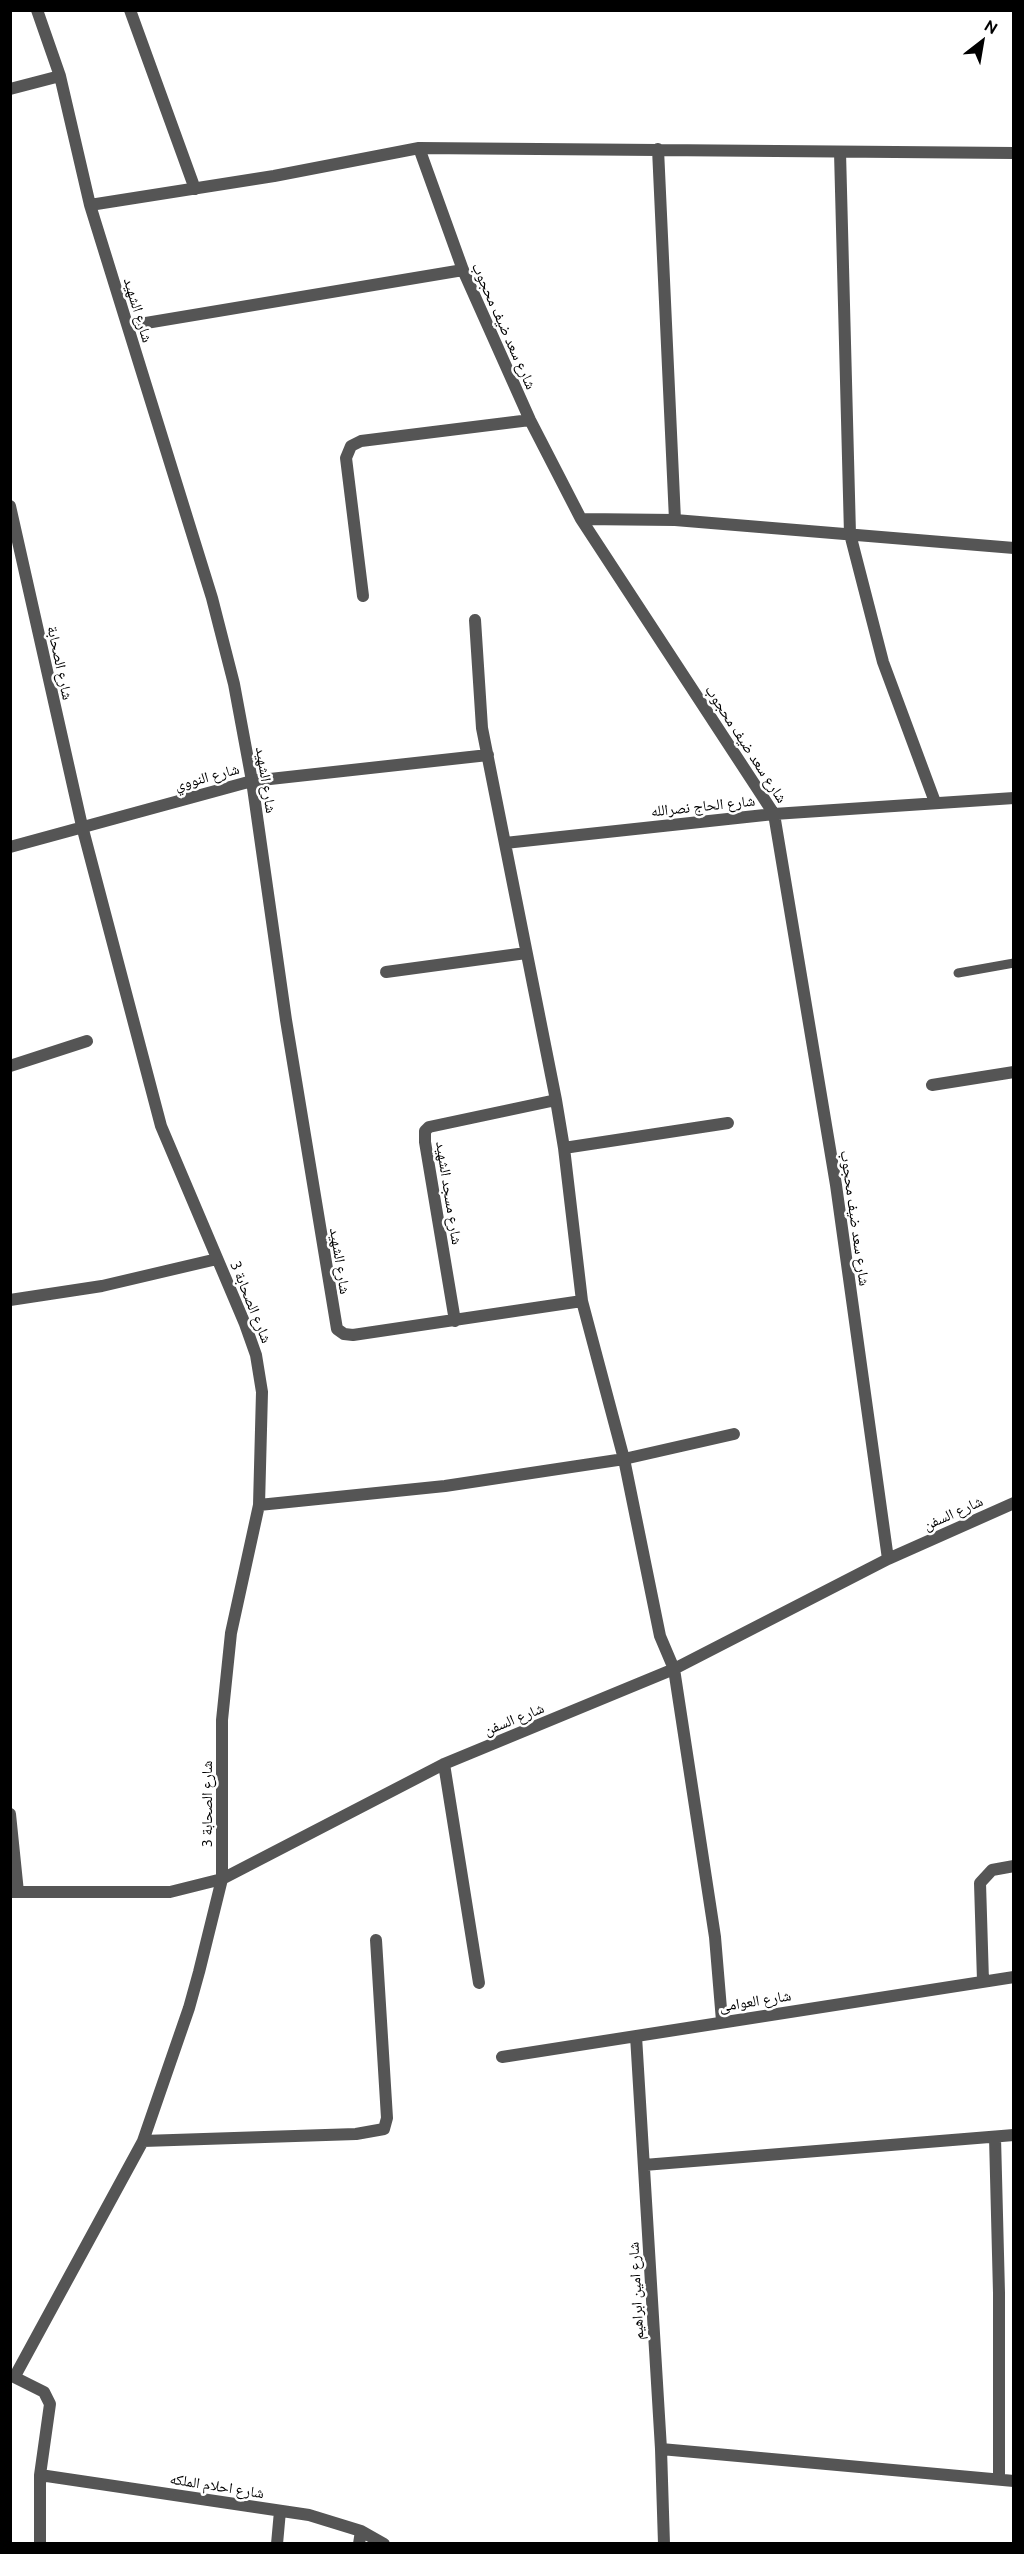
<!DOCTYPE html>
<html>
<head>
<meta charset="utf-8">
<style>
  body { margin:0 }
  #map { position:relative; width:1024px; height:2554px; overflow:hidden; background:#fff; font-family:Ubuntu,sans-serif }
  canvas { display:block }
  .frame { position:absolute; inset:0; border:12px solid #000; pointer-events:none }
  .north { position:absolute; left:952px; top:12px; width:60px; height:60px; -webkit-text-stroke:4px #fff; paint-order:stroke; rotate:31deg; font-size:16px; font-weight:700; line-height:24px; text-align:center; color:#000 }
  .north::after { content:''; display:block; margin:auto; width:21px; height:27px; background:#000; clip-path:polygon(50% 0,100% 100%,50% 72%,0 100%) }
</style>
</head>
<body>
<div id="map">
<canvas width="1024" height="2554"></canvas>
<div class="frame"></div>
<div class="north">N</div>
</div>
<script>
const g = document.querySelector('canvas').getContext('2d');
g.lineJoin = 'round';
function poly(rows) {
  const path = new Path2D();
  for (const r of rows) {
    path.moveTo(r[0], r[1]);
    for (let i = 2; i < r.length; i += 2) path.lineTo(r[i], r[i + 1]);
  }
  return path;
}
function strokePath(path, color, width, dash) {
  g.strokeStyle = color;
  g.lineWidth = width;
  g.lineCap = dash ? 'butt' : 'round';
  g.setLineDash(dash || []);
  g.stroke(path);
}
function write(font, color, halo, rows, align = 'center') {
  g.font = font + ' Ubuntu,"Noto Naskh Arabic",sans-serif';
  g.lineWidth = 5;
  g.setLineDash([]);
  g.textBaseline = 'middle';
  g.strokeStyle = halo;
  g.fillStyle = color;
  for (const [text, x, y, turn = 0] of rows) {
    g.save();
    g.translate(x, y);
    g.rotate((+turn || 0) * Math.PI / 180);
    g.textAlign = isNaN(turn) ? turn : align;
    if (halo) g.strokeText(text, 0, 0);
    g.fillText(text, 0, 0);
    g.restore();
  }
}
strokePath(poly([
  [958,973,1014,963]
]), '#555', 9);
strokePath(poly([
  [37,10,60,76,90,205,212,598,234,684,252,781,286,1020,337,1329,344,1334,353,1335,582,1301],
  [130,10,195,189],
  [10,89,60,76],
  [419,148,463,270,530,420,581,519,774,814,836,1185,888,1559],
  [658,149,675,520],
  [840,152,850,534,883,662,935,802],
  [90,205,274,176,419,148,1014,153],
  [128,326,463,270],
  [10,506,82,826,161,1126,245,1324,256,1355,262,1392,259,1505,231,1633,222,1720,222,1879,199,1972,189,2008,143,2141,15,2376],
  [581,519,675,520,1014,548],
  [363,596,346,458,351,446,361,441,530,420],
  [475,620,482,728,556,1100,564,1148,582,1301,624,1459,660,1636,674,1669,715,1937,722,2021],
  [505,843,774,814,1014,798],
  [10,847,252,781,488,755],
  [386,972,526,953],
  [10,1066,87,1041],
  [932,1085,1014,1072],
  [564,1148,728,1123],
  [10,1300,102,1286,217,1259],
  [455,1321,425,1142,425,1131,429,1127,556,1100],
  [259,1505,445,1486,624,1459,734,1434],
  [444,1764,479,1983],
  [10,1814,18,1892],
  [10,1892,170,1892,222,1879,444,1764,674,1669,888,1559,1014,1503],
  [983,1981,980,1883,992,1870,1014,1866],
  [636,2036,661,2449,664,2544],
  [502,2057,1014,1977],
  [995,2137,999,2293,999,2479],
  [143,2141,356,2134,384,2129,387,2118,376,1940],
  [644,2165,1014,2135],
  [10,2375,44,2392,50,2404,40,2475,40,2544],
  [661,2449,1014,2481],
  [40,2475,309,2515,361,2531,384,2544],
  [277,2544,280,2511],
  [359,2544,361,2531]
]), '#555', 12);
write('15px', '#000', '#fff', [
  ["شارع الشهيد",138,310,73],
  ["شارع سعد ضيف محجوب",504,326,66],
  ["شارع الصحابة",60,663,78],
  ["شارع سعد ضيف محجوب",746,744,57],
  ["شارع النووي",207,777,-15],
  ["شارع الشهيد",266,780,81],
  ["شارع الحاج نصرالله",703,806,-6],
  ["شارع مسجد الشهيد",449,1193,81],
  ["شارع سعد ضيف محجوب",855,1218,82],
  ["شارع الشهيد",340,1261,81],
  ["شارع الصحابة 3",251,1302,68],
  ["شارع السفن",953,1513,-24],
  ["شارع السفن",514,1719,-22],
  ["شارع الصحابة 3",207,1804,-90],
  ["شارع العوامى",755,2001,-9],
  ["شارع امين ابراهيم",636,2291,-93],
  ["شارع احلام الملكه",217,2486,9]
]);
</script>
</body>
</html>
